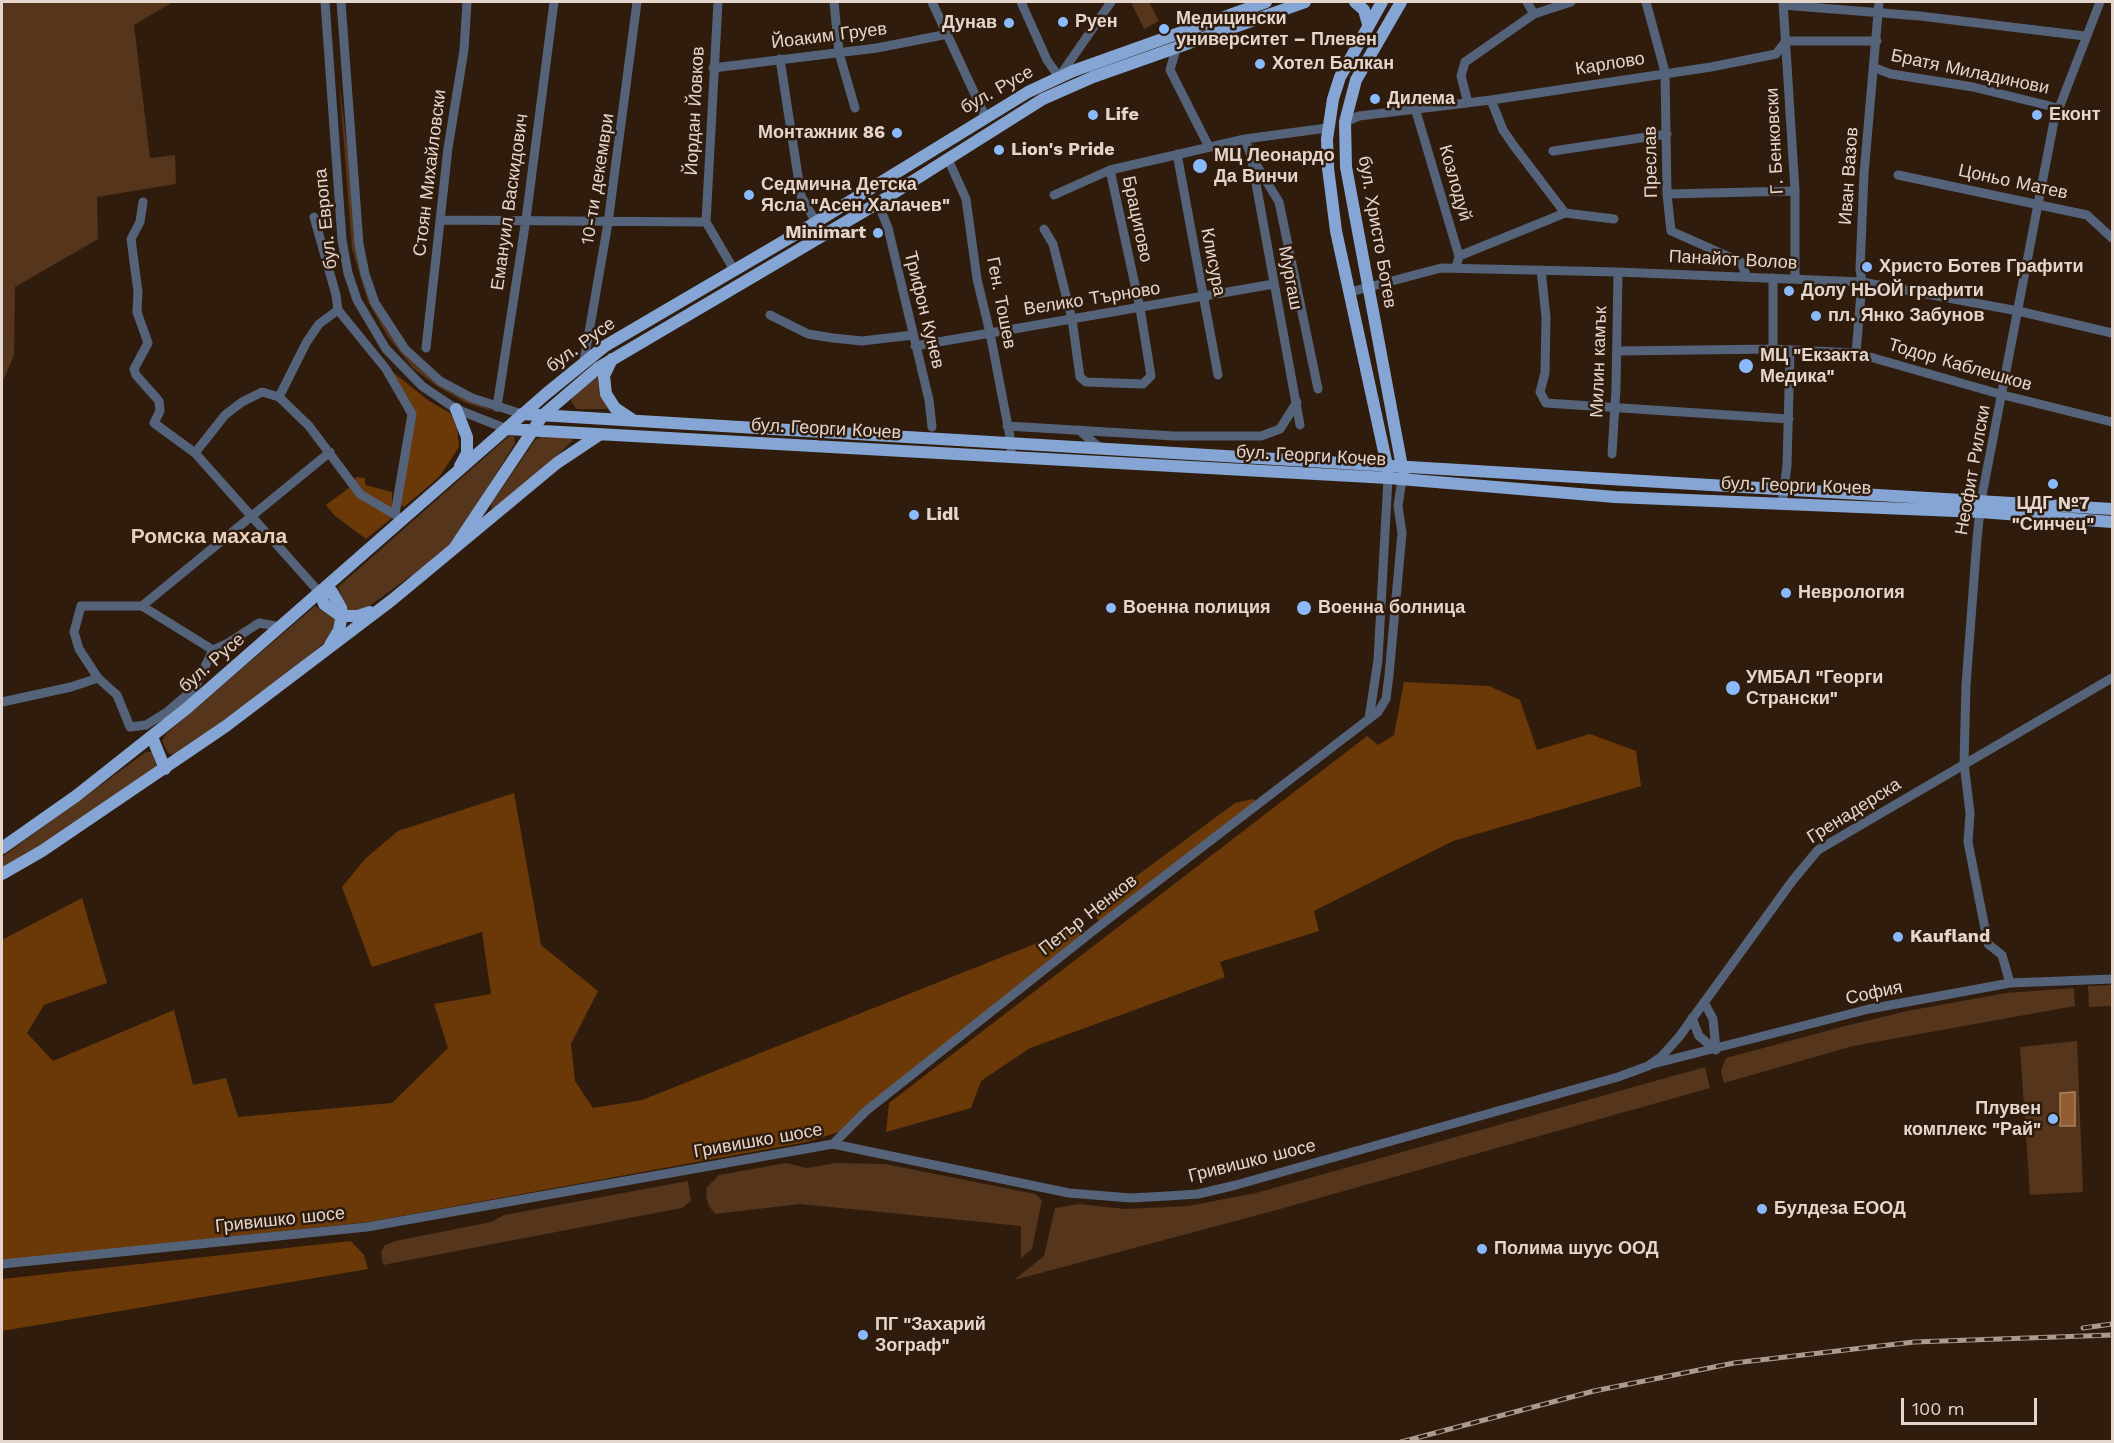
<!DOCTYPE html>
<html>
<head>
<meta charset="utf-8">
<style>
  body { margin:0 }
  #map { position:relative; width:2114px; height:1443px; overflow:hidden; background:#2f1c0d; font-family:"Work Sans",sans-serif }
  canvas { display:block }
  .frame { position:absolute; inset:0; border:3px solid #e4d6cd; pointer-events:none }
  .scale { position:absolute; left:1901px; top:1398px; width:136px; height:27px; box-sizing:border-box; border:3px solid #e4d6cd; border-top:0; padding-left:8px; font-size:18px; line-height:21px; white-space:nowrap; color:#e4d6cd; -webkit-text-stroke:4px #2f1c0d; paint-order:stroke }
</style>
</head>
<body>
<div id="map">
<canvas width="2114" height="1443"></canvas>
<div class="frame"></div>
<div class="scale">100 m</div>
</div>
<script>
const g = document.querySelector('canvas').getContext('2d');
g.lineJoin = 'round';
function fill(path, color) {
  g.fillStyle = color;
  g.fill(path, 'evenodd');
}
function poly(rows) {
  const path = new Path2D();
  for (const r of rows) {
    path.moveTo(r[0], r[1]);
    for (let i = 2; i < r.length; i += 2) path.lineTo(r[i], r[i + 1]);
  }
  return path;
}
function strokePath(path, color, width, dash) {
  g.strokeStyle = color;
  g.lineWidth = width;
  g.lineCap = dash ? 'butt' : 'round';
  g.setLineDash(dash || []);
  g.stroke(path);
}
function write(font, color, halo, rows, align = 'center') {
  g.font = font + ' "Work Sans",sans-serif';
  g.lineWidth = 5;
  g.setLineDash([]);
  g.textBaseline = 'middle';
  g.strokeStyle = halo;
  g.fillStyle = color;
  for (const [text, x, y, turn = 0] of rows) {
    g.save();
    g.translate(x, y);
    g.rotate((+turn || 0) * Math.PI / 180);
    g.textAlign = isNaN(turn) ? turn : align;
    if (halo) g.strokeText(text, 0, 0);
    g.fillText(text, 0, 0);
    g.restore();
  }
}
fill(poly([
  [2,2,173,2,134,25,150,158,175,155,176,184,97,197,98,239,15,287,14,355,2,383],
  [1131,2,1149,2,1159,21,1144,29],
  [339,80,363,276,405,354,421,370,453,393,499,413,466,403,435,385,413,368,388,337,368,302,352,249],
  [599,375,610,409,576,409,571,401,573,396],
  [509,436,514,436,515,443,457,537,440,555,368,607,360,611,346,610,338,587],
  [543,436,571,438,572,441,555,458,494,509,491,508,492,503,535,440],
  [315,606,335,619,335,624,327,640,271,687,175,756,168,753,162,741,166,734],
  [146,752,152,752,157,768,2,871,2,857],
  [2112,985,2112,1006,2089,1007,2088,986],
  [2074,988,2075,1006,1853,1046,1724,1083,1721,1071,1726,1058,1845,1026,1907,1011,2006,993],
  [2077,1041,2083,1192,2030,1195,2020,1047],
  [1705,1067,1710,1088,1273,1211,1014,1280,1044,1256,1055,1208,1079,1204,1125,1209,1188,1206,1256,1193],
  [786,1163,807,1168,836,1163,885,1164,1035,1194,1042,1200,1032,1249,1021,1258,1021,1226,800,1204,715,1214,709,1206,706,1196,707,1187,719,1175],
  [688,1181,691,1201,682,1208,383,1265,381,1252,384,1246,395,1241,491,1222,504,1215]
]), '#55351b');
fill(poly([
  [389,369,429,401,450,413,457,427,459,447,439,477,404,507,400,505,416,417],
  [356,477,365,478,365,485,392,492,392,518,366,539,334,515,326,505,350,487],
  [1404,682,1489,686,1520,700,1537,750,1590,734,1636,751,1641,786,1453,841,1314,911,1319,931,1220,962,1225,977,1030,1048,981,1081,971,1108,886,1132,889,1103,1367,736,1378,745,1394,735],
  [514,793,541,945,598,991,571,1044,575,1081,593,1108,642,1100,1080,926,1091,937,842,1131,807,1142,368,1222,2,1261,2,940,82,898,107,983,44,1005,27,1033,53,1061,174,1010,193,1085,226,1078,238,1117,392,1103,448,1048,434,1004,491,994,482,932,372,967,342,887,366,858,398,831],
  [1254,799,1257,805,1100,923,1092,909,1235,803],
  [351,1241,364,1255,368,1269,2,1331,2,1279]
]), '#6b3907');
const water = poly([
  [2075,1092,2075,1126,2060,1126,2060,1093,2075,1092]
]);
fill(water, '#925d32');
strokePath(water, '#ab8160', 1.5);
strokePath(poly([
  [325,2,342,240,348,273,357,300,386,349,422,386,456,409,507,429],
  [341,2,359,244,365,274,375,303,405,349,440,381,472,398,522,414],
  [834,2,839,53,855,108],
  [932,2,985,116],
  [1021,2,1047,60,1059,77,1111,2],
  [1527,2,1534,14],
  [1646,2,1665,72,1667,194,1671,231,1741,262,1747,277],
  [1783,2,1795,191,1795,279],
  [1783,5,1920,16,2085,36],
  [1176,49,1170,70,1209,147],
  [780,59,801,196,816,222],
  [713,68,877,48,948,34],
  [1875,68,1891,74,1973,87,2058,108],
  [1491,100,1503,130,1514,146,1565,213],
  [1468,103,1461,76,1465,62,1534,14,1571,2],
  [1415,108,1459,256,1456,268],
  [1345,122,1359,116,1491,100,1711,67,1776,54,1786,41,1877,41],
  [1245,139,1251,156,1300,425],
  [1553,151,1667,134],
  [1177,154,1218,375],
  [1251,156,1279,202,1318,389],
  [948,159,966,199,977,279,990,333,1011,442,1011,458],
  [1898,175,2087,215,2112,238],
  [1667,194,1795,191],
  [1054,195,1110,170,1245,139,1327,128],
  [143,202,140,222,131,239,138,292,137,312,148,343,134,369,136,375,159,401,160,411,154,423,195,453,320,593],
  [878,203,888,228,929,400,932,427],
  [440,220,706,222,734,270],
  [706,222,718,2],
  [1044,229,1053,244,1072,319,1080,377,1086,382,1143,384,1151,376,1140,308,1110,170],
  [1459,256,1565,213,1614,219],
  [1541,270,1546,317,1545,373,1540,392,1546,403,1789,419],
  [1773,278,1773,349],
  [1350,292,1441,268,1618,272,1862,282,2018,311,2112,333],
  [338,310,386,369,412,414,395,514],
  [770,315,808,334,833,338,862,341,913,335],
  [915,346,1274,284],
  [426,348,448,148,464,50,467,2],
  [1617,351,1773,349,1856,353,2003,395,2112,422],
  [1856,353,1862,282,1860,269,1864,174,1879,2],
  [584,361,608,223,637,2],
  [279,397,306,343,319,324,338,310,336,295,314,217],
  [497,407,526,219,554,2],
  [1007,426,1174,436,1261,436,1280,429,1297,402],
  [1079,430,1101,449],
  [195,453,225,415,242,402,262,392,279,397,309,426,360,494,404,520],
  [1612,454,1616,388,1618,272],
  [1782,503,1787,466,1790,352],
  [142,606,330,452],
  [98,678,79,649,74,632,81,606,142,606,213,650],
  [2,702,71,687,98,678,117,695,130,727,146,725,167,712,194,689,213,650,228,643,259,623,281,627],
  [1369,719,1378,660,1388,478],
  [2010,983,2002,955,1988,944,1968,842,1970,813,1964,763,1966,685,1977,539,1981,501,2054,121,2100,2],
  [1704,1002,1713,1019,1716,1050],
  [1692,1018,1699,1036,1716,1050],
  [1653,1064,1869,1009,2010,983,2112,979],
  [833,1144,866,1111,1098,927,1378,712,1386,699,1389,675,1402,533,1398,506,1402,479],
  [2,1264,367,1227,833,1144,1069,1193,1131,1198,1167,1196,1198,1194,1236,1185,1618,1077,1648,1066,1661,1057,1679,1037,1793,880,1818,850,2112,678]
]), '#54637a', 9);
strokePath(poly([
  [1355,2,1364,10,1368,24],
  [1382,2,1340,77,1333,99,1327,139,1328,168,1336,231,1388,470],
  [1401,2,1356,80,1345,122,1346,167,1403,472],
  [612,359,604,376,606,394,615,408,633,420],
  [456,409,467,437,467,453,460,466],
  [522,414,2112,509],
  [507,429,1388,478,1615,497,1980,512,2112,522],
  [455,547,543,415,598,368,878,203,1043,99,1093,77,1305,2],
  [330,645,339,630,342,615,341,608,332,592,320,593,324,604,338,614,342,615,348,616,358,616,370,612],
  [152,737,165,769],
  [2,848,76,796,186,709,547,393,605,346,808,227,1028,92,1073,71,1266,2],
  [2,874,42,851,226,726,392,600,557,463,599,435]
]), '#85a6d5', 12);
const rail = poly([
  [2083,1328,2112,1324],
  [1401,1442,1594,1391,1734,1363,1914,1342,2112,1335]
]);
strokePath(rail, '#aa9a8f', 5);
strokePath(rail, '#2f1c0d', 3, [9]);
for (const [x, y, r, color] of [
  [1063,22,6,"#8bbafc"],
  [1009,23,6,"#8bbafc"],
  [1164,29,6,"#8bbafc"],
  [1260,64,6,"#8bbafc"],
  [1375,99,6,"#8bbafc"],
  [1093,115,6,"#8bbafc"],
  [2037,115,6,"#8bbafc"],
  [897,133,6,"#8bbafc"],
  [999,150,6,"#8bbafc"],
  [1200,166,8,"#8bbafc"],
  [749,195,6,"#8bbafc"],
  [878,233,6,"#8bbafc"],
  [1867,267,6,"#8bbafc"],
  [1789,291,6,"#8bbafc"],
  [1816,316,6,"#8bbafc"],
  [1746,366,8,"#8bbafc"],
  [2053,484,6,"#8bbafc"],
  [914,515,6,"#8bbafc"],
  [1786,593,6,"#8bbafc"],
  [1111,608,6,"#8bbafc"],
  [1304,608,8,"#8bbafc"],
  [1733,688,8,"#8bbafc"],
  [1898,937,6,"#8bbafc"],
  [2053,1119,6,"#8bbafc"],
  [1762,1209,6,"#8bbafc"],
  [1482,1249,6,"#8bbafc"],
  [863,1335,6,"#8bbafc"]
]) {
  const dot = new Path2D();
  dot.arc(x, y, r, 0, 2 * Math.PI);
  g.fillStyle = color;
  g.fill(dot);
  strokePath(dot, '#2f1c0d', 2);
}
write('bold 18px', '#e4d6cd', '#2f1c0d', [
  ["Медицински",1176,19],
  ["университет – Плевен",1176,40],
  ["Руен",1075,22],
  ["Дунав",997,23,"right"],
  ["Хотел Балкан",1272,64],
  ["Дилема",1387,99],
  ["Life",1105,115],
  ["Еконт",2049,115],
  ["Монтажник 86",885,133,"right"],
  ["Lion's Pride",1011,150],
  ["МЦ Леонардо",1214,156],
  ["Да Винчи",1214,177],
  ["Седмична Детска",761,185],
  ["Ясла \"Асен Халачев\"",761,206],
  ["Minimart",866,233,"right"],
  ["Христо Ботев Графити",1879,267],
  ["Долу НЬОЙ графити",1801,291],
  ["пл. Янко Забунов",1828,316],
  ["МЦ \"Екзакта",1760,356],
  ["Медика\"",1760,377],
  ["ЦДГ №7",2053,504,"center"],
  ["\"Синчец\"",2053,525,"center"],
  ["Lidl",926,515],
  ["Неврология",1798,593],
  ["Военна полиция",1123,608],
  ["Военна болница",1318,608],
  ["УМБАЛ \"Георги",1746,678],
  ["Странски\"",1746,699],
  ["Kaufland",1910,937],
  ["Плувен",2041,1109,"right"],
  ["комплекс \"Рай\"",2041,1130,"right"],
  ["Булдеза ЕООД",1774,1209],
  ["Полима шуус ООД",1494,1249],
  ["ПГ \"Захарий",875,1325],
  ["Зограф\"",875,1346]
], 'left');
write('18px', '#e4d6cd', '#2f1c0d', [
  ["Йоаким Груев",829,36,-7],
  ["Карлово",1610,64,-9],
  ["Братя Миладинови",1970,72,12],
  ["бул. Русе",997,90,-29],
  ["Йордан Йовков",695,111,-87],
  ["Г. Бенковски",1775,141,-93],
  ["Преслав",1651,162,-91],
  ["Стоян Михайловски",430,173,-83],
  ["Иван Вазов",1849,176,-86],
  ["10-ти декември",598,179,-81],
  ["Цоньо Матев",2013,182,12],
  ["Козлодуй",1455,183,74],
  ["Емануил Васкидович",510,202,-82],
  ["бул. Европа",326,219,-96],
  ["Брацигово",1137,219,78],
  ["бул. Христо Ботев",1377,232,80],
  ["Панайот Волов",1733,260,3],
  ["Клисура",1213,262,79],
  ["Мургаш",1290,278,79],
  ["Велико Търново",1092,299,-9],
  ["Ген. Тошев",1001,303,79],
  ["Трифон Кунев",924,310,76],
  ["бул. Русе",581,345,-36],
  ["Милин камък",1599,362,-88],
  ["Тодор Каблешков",1960,365,16],
  ["бул. Георги Кочев",826,429,3],
  ["бул. Георги Кочев",1311,456,3],
  ["Неофит Рилски",1973,470,-80],
  ["бул. Георги Кочев",1796,486,2],
  ["бул. Русе",212,663,-41],
  ["Гренадерска",1854,811,-32],
  ["Петър Ненков",1088,915,-38],
  ["София",1874,993,-12],
  ["Гривишко шосе",758,1141,-10],
  ["Гривишко шосе",1252,1161,-14],
  ["Гривишко шосе",280,1220,-6]
]);
write('bold 21px', '#e9cfbc', '#2f1c0d', [
  ["Ромска махала",209,537]
]);
</script>
</body>
</html>
